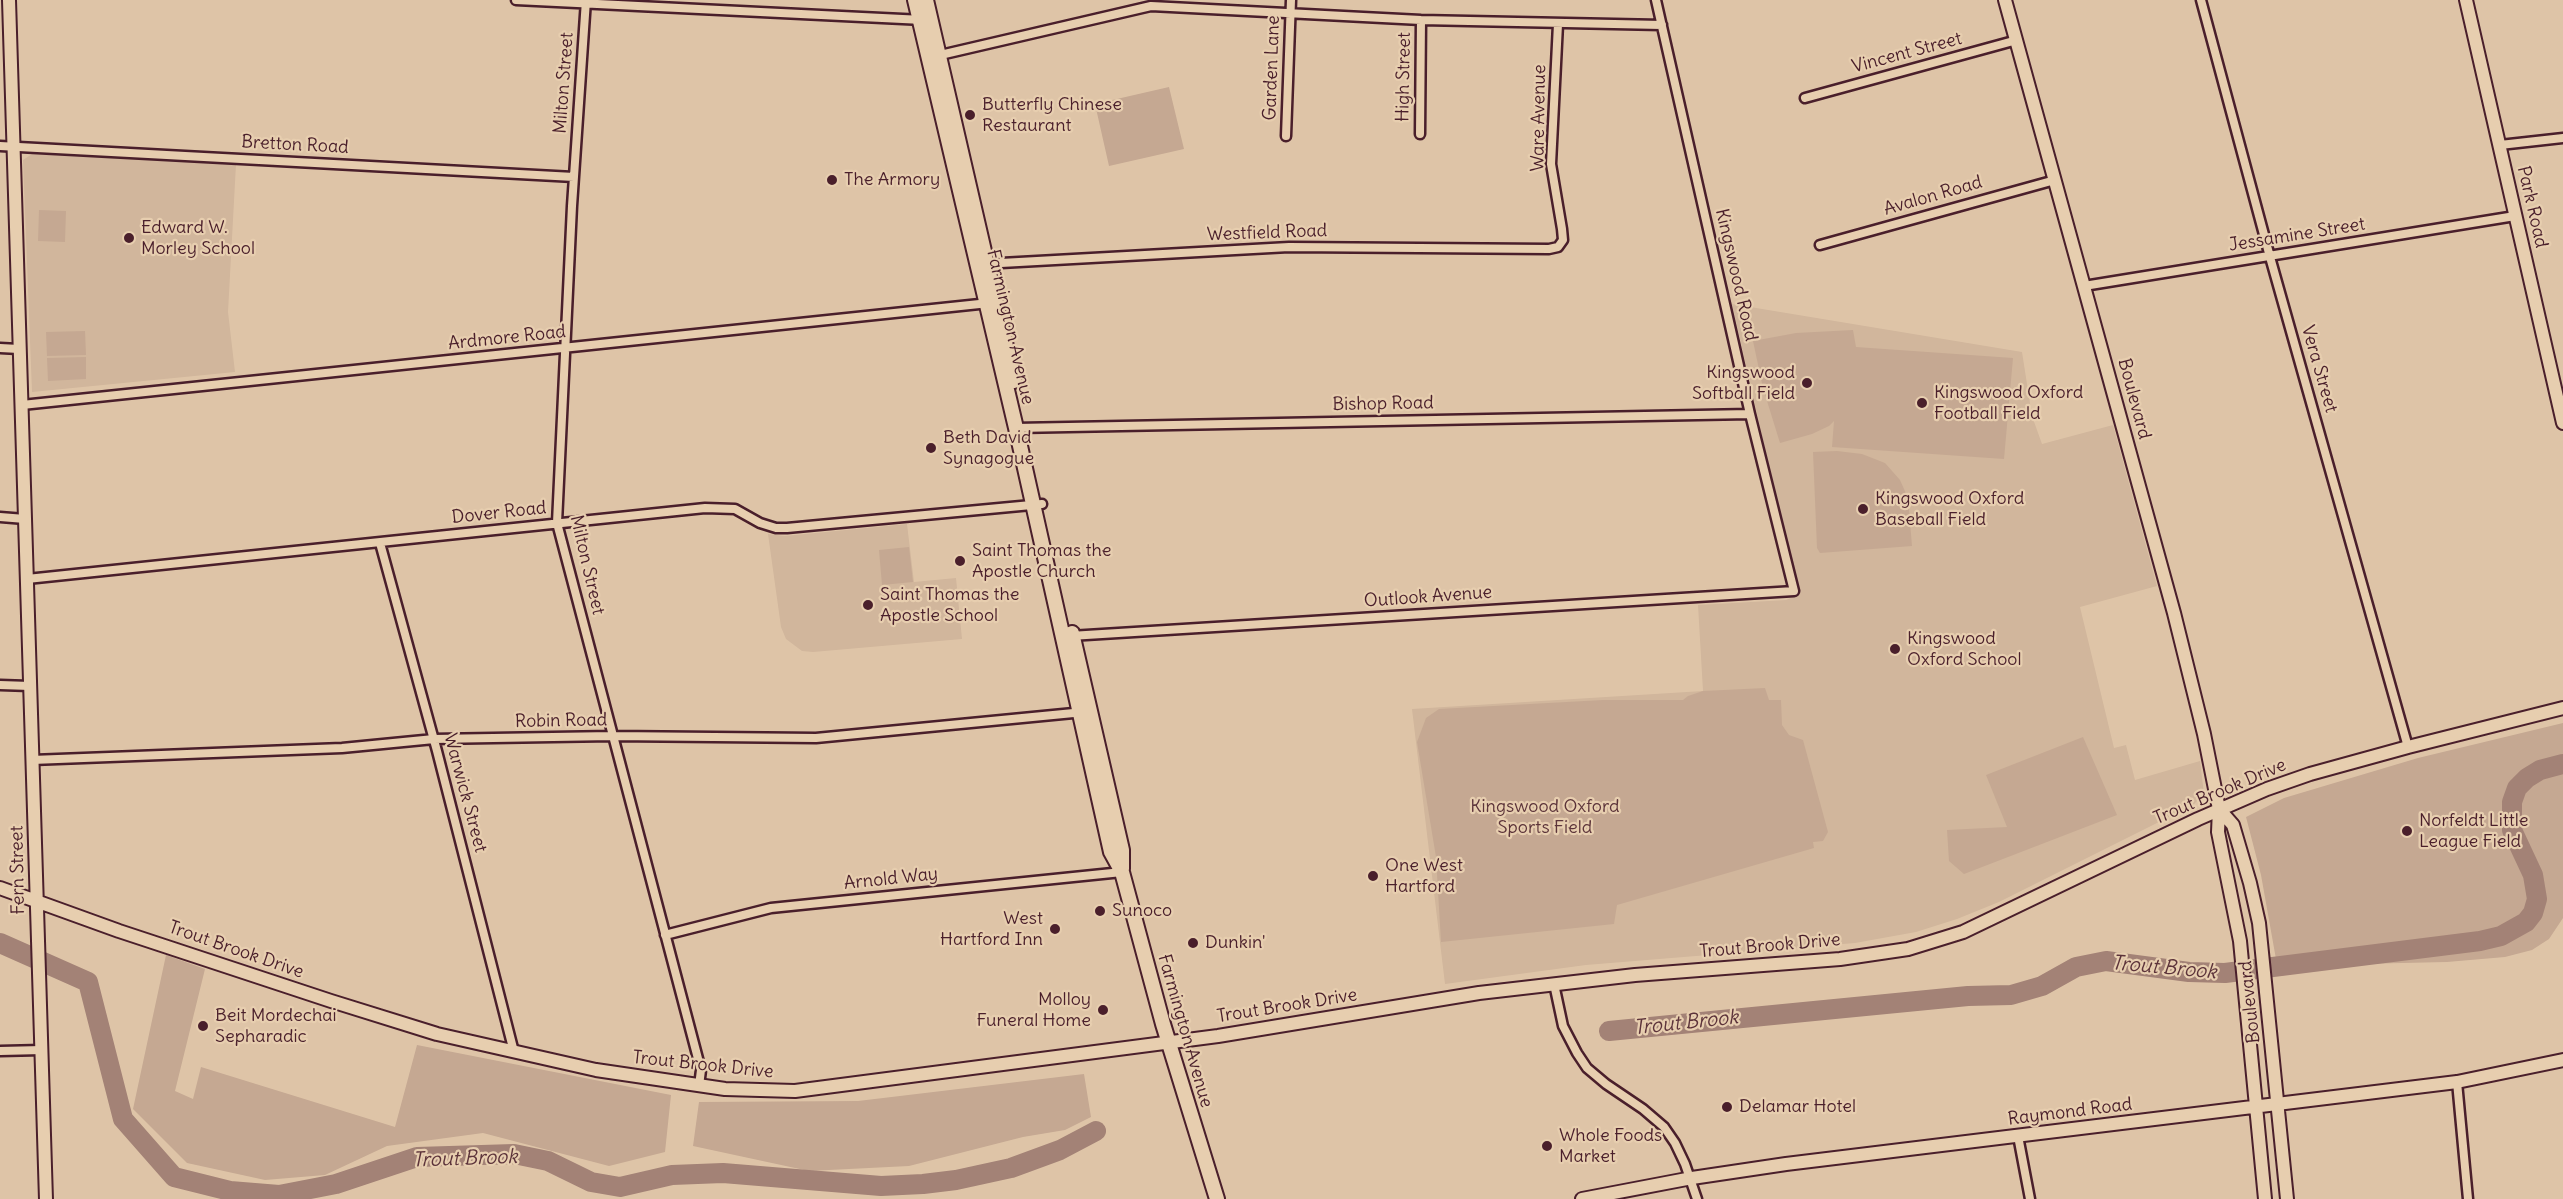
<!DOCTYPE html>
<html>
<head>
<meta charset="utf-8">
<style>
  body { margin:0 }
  canvas { display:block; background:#dec4a7 }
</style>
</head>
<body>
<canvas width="2563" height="1199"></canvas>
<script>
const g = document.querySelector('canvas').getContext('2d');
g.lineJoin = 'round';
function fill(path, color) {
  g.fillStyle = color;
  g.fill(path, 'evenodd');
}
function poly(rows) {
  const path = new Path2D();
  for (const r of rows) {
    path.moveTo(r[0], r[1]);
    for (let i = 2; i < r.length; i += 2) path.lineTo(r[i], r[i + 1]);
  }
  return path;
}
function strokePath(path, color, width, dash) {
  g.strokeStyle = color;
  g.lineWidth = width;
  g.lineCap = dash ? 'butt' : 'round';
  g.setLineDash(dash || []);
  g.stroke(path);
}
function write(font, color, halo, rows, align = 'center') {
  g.font = font + ' Delius,sans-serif';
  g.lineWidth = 4.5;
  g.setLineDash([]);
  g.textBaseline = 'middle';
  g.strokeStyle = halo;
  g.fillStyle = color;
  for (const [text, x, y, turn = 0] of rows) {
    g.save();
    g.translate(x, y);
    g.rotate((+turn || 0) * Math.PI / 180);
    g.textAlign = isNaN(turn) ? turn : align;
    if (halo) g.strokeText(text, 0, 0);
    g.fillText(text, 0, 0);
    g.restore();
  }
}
fill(poly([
  [32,154,236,164,228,312,235,372,32,392,23,160],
  [1732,304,2022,352,2032,416,2042,444,2113,425,2157,586,2080,607,2114,748,2126,745,2135,780,2200,761,2204,794,2193,805,1999,902,1957,919,1916,932,1855,943,1586,965,1445,984,1412,709,1703,691,1698,605,1786,600,1793,597,1797,589],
  [907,524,914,582,956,578,962,639,813,652,802,651,786,639,781,627,768,534,785,536]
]), '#d1b69c');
fill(poly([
  [1169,87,1184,149,1109,166,1095,104],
  [39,210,66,211,65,242,38,241],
  [1853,330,1856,347,2013,358,2004,459,1832,447,1834,421,1829,426,1812,434,1780,443,1763,388,1753,341,1796,333],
  [85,331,86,355,47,356,46,332],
  [86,357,86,379,48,381,47,358],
  [1837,451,1862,454,1885,463,1900,480,1908,498,1912,546,1820,553,1817,548,1813,452],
  [909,547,913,582,882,585,879,550],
  [1765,688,1769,700,1781,700,1782,725,1789,735,1803,740,1828,832,1823,841,1813,842,1814,848,1617,905,1614,924,1441,942,1436,857,1417,742,1426,718,1439,709,1603,700,1683,700,1688,696,1703,691],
  [2563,723,2563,918,2549,939,2532,950,2505,957,2447,962,2358,964,2279,976,2261,875,2246,817,2284,798,2418,758],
  [2083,737,2117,815,1964,874,1949,861,1947,830,2007,827,1986,775],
  [166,955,205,969,175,1091,193,1099,201,1067,395,1127,417,1045,671,1095,665,1152,609,1166,483,1133,387,1146,325,1175,265,1180,187,1163,133,1109],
  [1084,1074,1091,1117,1065,1130,1023,1137,909,1166,809,1171,693,1146,699,1102,858,1101]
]), '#c5a892');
strokePath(poly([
  [0,943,88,982,123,1119,174,1177,230,1191,279,1195,336,1184,417,1157,514,1154,548,1161,591,1182,620,1187,672,1175,723,1173,881,1186,923,1184,956,1180,1011,1168,1060,1150,1096,1131],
  [1609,1031,1968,996,2011,995,2042,986,2076,967,2106,961,2189,972,2225,973,2480,941,2501,936,2526,922,2533,913,2537,899,2533,875,2512,830,2512,802,2517,788,2527,778,2540,770,2563,764]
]), '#a38276', 20);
const street = poly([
  [516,0,923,20],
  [586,0,572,206,557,523,701,1070,699,1086],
  [2201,0,2270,257,2408,747],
  [936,56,1151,6,1421,20,1662,25],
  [1805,98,2017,40],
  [1420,134,1421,20],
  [1286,136,1291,0],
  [2500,145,2563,138],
  [0,146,574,177],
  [1820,245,2055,180],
  [983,264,1289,247,1549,249,1558,247,1563,240,1562,229,1551,164,1558,24],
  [2084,286,2515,216],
  [0,348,19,349],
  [22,405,989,303],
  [1016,428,1750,414],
  [0,517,25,519],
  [380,543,437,751,514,1052],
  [27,579,705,508,735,509,760,523,776,528,787,528,1042,504],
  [1070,636,1794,591,1750,414,1656,0],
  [0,685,30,686],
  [32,760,342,748,434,739,612,736,816,738,1084,712],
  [665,935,771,908,1122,872],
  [1554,984,1563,1026,1577,1053,1587,1068,1606,1084,1643,1109,1664,1127,1675,1143,1685,1164,1697,1199],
  [0,1051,42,1050],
  [2457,1082,2468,1199],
  [2018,1136,2030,1199]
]);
const secondary = poly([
  [9,0,46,1199],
  [2005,0,2174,613,2204,734,2219,809,2218,832,2240,941,2265,1199],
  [2466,0,2563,423],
  [2219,809,2233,825,2250,883,2259,923,2287,1199],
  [0,888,119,931,331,1001,437,1034,596,1070,725,1089,795,1091,1218,1036,1479,993,1635,975,1840,959,1908,949,1963,932,2198,819,2267,789,2310,774,2408,747,2563,708],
  [1582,1199,1692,1178,1786,1164,2457,1082,2563,1060]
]);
const primary = poly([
  [915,0,1016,428,1111,852,1122,872,1163,1024,1217,1199],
  [926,0,1014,381],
  [1072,633,1122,850,1122,869]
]);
strokePath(street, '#4a1f2b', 13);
strokePath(secondary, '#4a1f2b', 16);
strokePath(primary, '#4a1f2b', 18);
strokePath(street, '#e7ceaf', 8);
strokePath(secondary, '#e7ceaf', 12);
strokePath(primary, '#e7ceaf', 14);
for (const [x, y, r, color] of [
  [970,115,6,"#4a1f2b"],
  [832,180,6,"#4a1f2b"],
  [129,238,6,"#4a1f2b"],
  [1807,383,6,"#4a1f2b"],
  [1922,403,6,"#4a1f2b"],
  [931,448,6,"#4a1f2b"],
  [1863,509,6,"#4a1f2b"],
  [960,561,6,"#4a1f2b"],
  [868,605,6,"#4a1f2b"],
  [1895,649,6,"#4a1f2b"],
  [2407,831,6,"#4a1f2b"],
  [1373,876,6,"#4a1f2b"],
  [1100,911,6,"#4a1f2b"],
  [1055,929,6,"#4a1f2b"],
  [1193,943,6,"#4a1f2b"],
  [1103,1010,6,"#4a1f2b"],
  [203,1026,6,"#4a1f2b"],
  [1727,1107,6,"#4a1f2b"],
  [1547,1146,6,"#4a1f2b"]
]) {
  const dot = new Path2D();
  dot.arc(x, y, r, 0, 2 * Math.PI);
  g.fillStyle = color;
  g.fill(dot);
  strokePath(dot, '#e7ceaf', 2);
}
write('18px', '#4a1f2b', '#e7ceaf', [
  ["Vincent Street",1907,53,-15],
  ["Garden Lane",1272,68,-88],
  ["High Street",1404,77,-89],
  ["Milton Street",564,83,-86],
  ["Ware Avenue",1539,118,-89],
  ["Bretton Road",295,145,3],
  ["Avalon Road",1933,196,-16],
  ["Park Road",2532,207,77],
  ["Westfield Road",1267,233,-2],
  ["Jessamine Street",2297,235,-9],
  ["Kingswood Road",1736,275,77],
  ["Farmington Avenue",1010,327,77],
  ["Ardmore Road",507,338,-6],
  ["Vera Street",2319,369,74],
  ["Boulevard",2134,399,75],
  ["Bishop Road",1383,404,-1],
  ["Dover Road",499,513,-6],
  ["Milton Street",587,565,77],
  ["Outlook Avenue",1428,597,-4],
  ["Robin Road",561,721,-1],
  ["Trout Brook Drive",2220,792,-23],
  ["Warwick Street",465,793,75],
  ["Fern Street",18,870,-91],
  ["Arnold Way",891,879,-6],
  ["Trout Brook Drive",1770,946,-5],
  ["Trout Brook Drive",236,950,19],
  ["Boulevard",2250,1002,-96],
  ["Trout Brook Drive",1287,1006,-9],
  ["Farmington Avenue",1185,1031,74],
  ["Trout Brook Drive",703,1065,6],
  ["Raymond Road",2070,1112,-7]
]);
write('18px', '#4a1f2b', '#e7ceaf', [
  ["Butterfly Chinese",982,105],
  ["Restaurant",982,126],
  ["The Armory",844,180],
  ["Edward W.",141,228],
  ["Morley School",141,249],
  ["Kingswood",1795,373,"right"],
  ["Softball Field",1795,394,"right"],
  ["Kingswood Oxford",1934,393],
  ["Football Field",1934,414],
  ["Beth David",943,438],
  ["Synagogue",943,459],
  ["Kingswood Oxford",1875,499],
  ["Baseball Field",1875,520],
  ["Saint Thomas the",972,551],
  ["Apostle Church",972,572],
  ["Saint Thomas the",880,595],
  ["Apostle School",880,616],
  ["Kingswood",1907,639],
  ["Oxford School",1907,660],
  ["Norfeldt Little",2419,821],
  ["League Field",2419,842],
  ["One West",1385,866],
  ["Hartford",1385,887],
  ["Sunoco",1112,911],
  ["West",1043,919,"right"],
  ["Hartford Inn",1043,940,"right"],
  ["Dunkin'",1205,943],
  ["Molloy",1091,1000,"right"],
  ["Funeral Home",1091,1021,"right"],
  ["Beit Mordechai",215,1016],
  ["Sepharadic",215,1037],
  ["Delamar Hotel",1739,1107],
  ["Whole Foods",1559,1136],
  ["Market",1559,1157]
], 'left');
write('18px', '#5c343a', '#e7ceaf', [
  ["Kingswood Oxford",1545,807],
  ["Sports Field",1545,828]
]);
write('italic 20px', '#5c333a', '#e7ceaf', [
  ["Trout Brook",2164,968,5],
  ["Trout Brook",1686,1023,-6],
  ["Trout Brook",465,1159,-2]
]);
</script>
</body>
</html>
